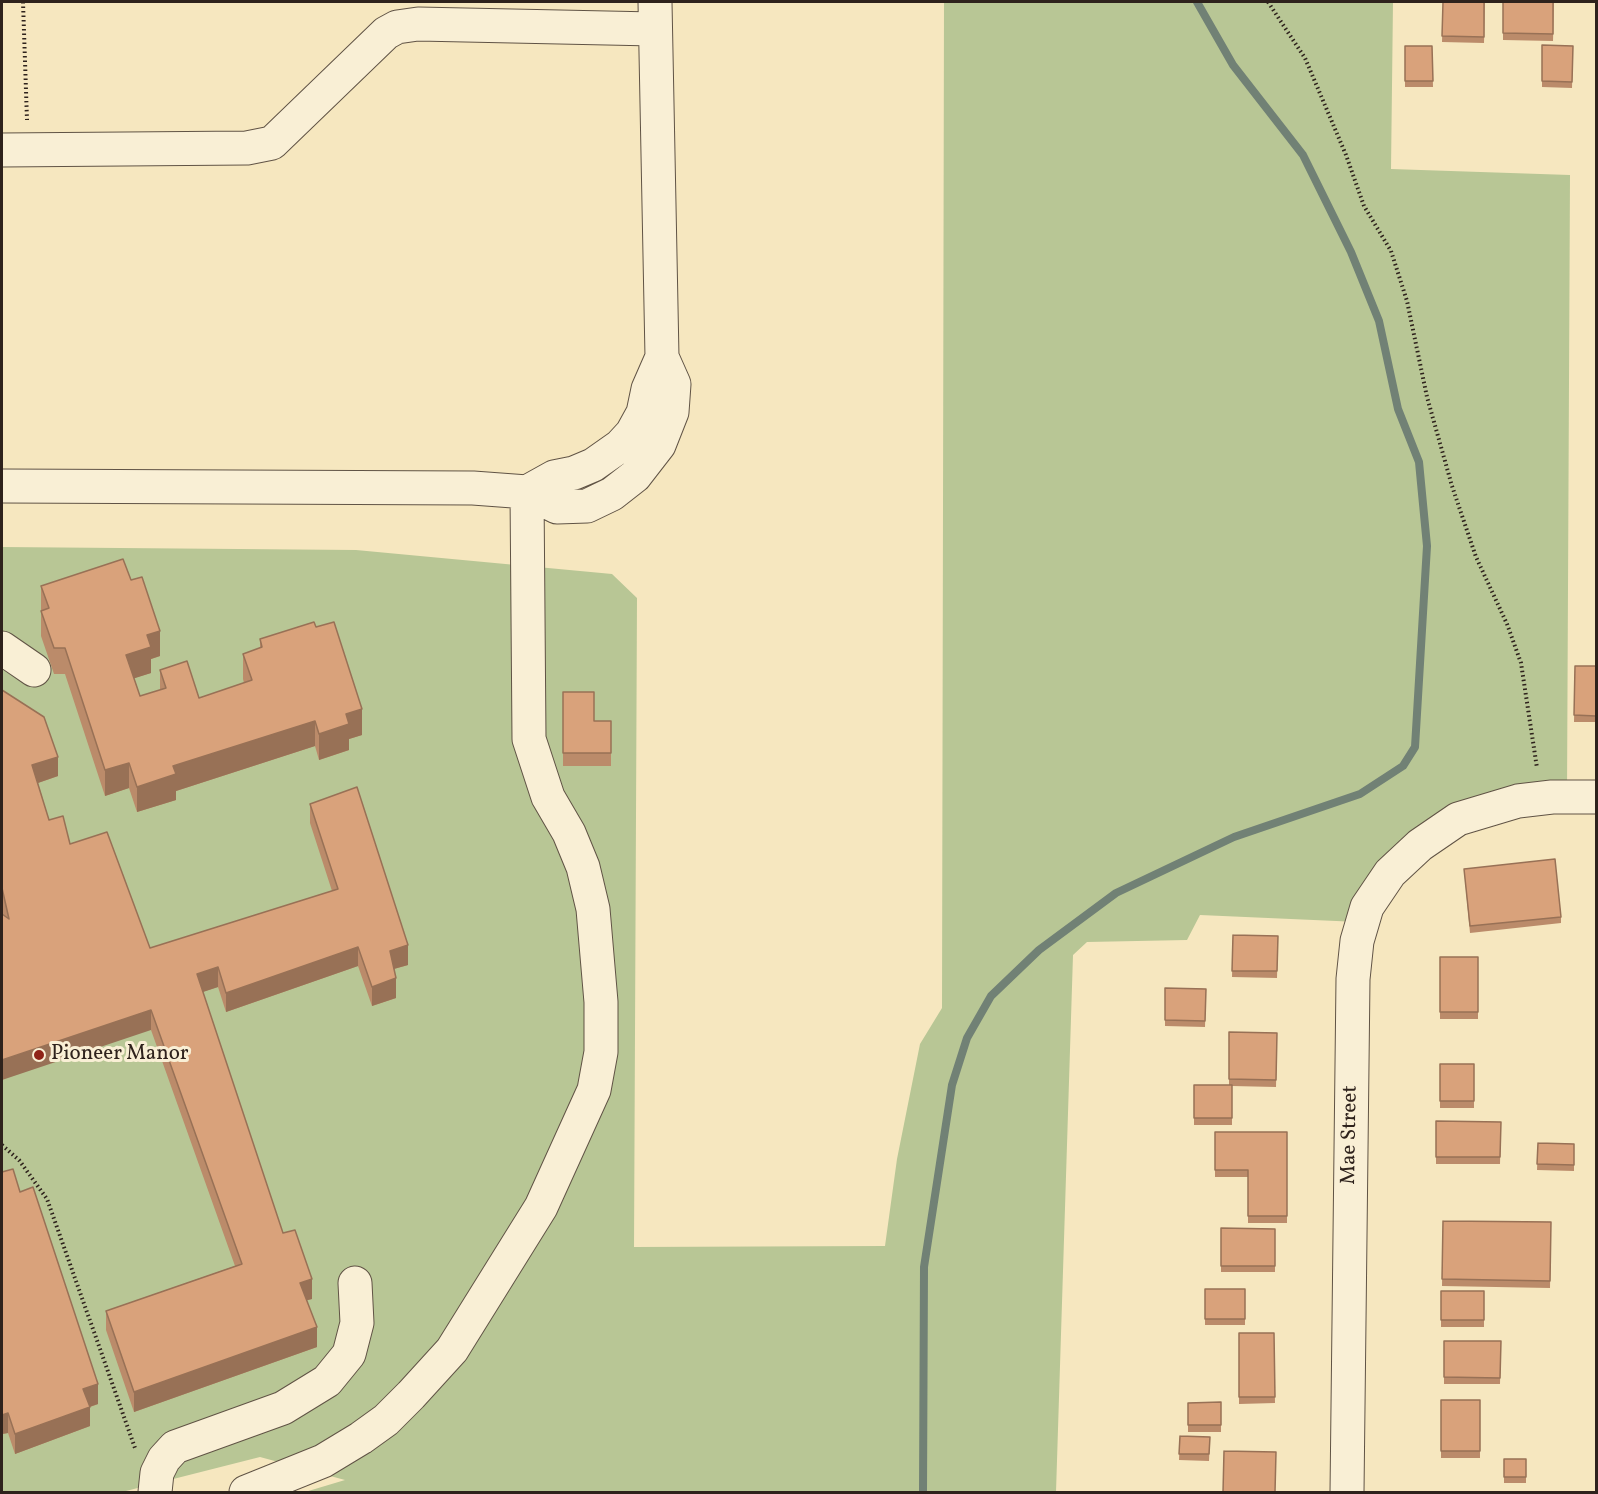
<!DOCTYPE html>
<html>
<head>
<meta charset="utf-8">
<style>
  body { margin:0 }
  #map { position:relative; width:1598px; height:1494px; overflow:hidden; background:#f6e7bf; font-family:Vollkorn,serif }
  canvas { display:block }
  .frame { position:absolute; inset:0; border:3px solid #2e221c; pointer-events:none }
</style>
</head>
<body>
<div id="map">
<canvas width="1598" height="1494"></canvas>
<div class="frame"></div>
</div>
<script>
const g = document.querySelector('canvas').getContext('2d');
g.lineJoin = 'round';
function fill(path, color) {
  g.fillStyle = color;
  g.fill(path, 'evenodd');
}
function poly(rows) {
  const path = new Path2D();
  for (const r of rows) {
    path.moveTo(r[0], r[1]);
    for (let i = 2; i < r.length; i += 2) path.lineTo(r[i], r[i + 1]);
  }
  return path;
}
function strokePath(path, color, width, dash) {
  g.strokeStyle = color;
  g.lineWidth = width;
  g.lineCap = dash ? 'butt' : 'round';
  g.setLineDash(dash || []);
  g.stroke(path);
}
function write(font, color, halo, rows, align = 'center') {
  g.font = font + ' Vollkorn,serif';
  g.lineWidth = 6;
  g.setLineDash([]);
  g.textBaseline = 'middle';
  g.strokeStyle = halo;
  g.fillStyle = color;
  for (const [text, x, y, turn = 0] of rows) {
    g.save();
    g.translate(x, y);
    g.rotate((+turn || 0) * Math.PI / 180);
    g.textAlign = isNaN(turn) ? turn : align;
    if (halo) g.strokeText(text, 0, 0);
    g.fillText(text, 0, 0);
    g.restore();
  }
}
fill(poly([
  [944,2,1393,2,1391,169,1570,175,1567,793,1455,816,1359,922,1200,915,1187,940,1087,942,1073,955,1056,1492,305,1492,345,1480,260,1457,122,1492,2,1492,2,547,356,550,612,574,637,598,634,1247,885,1246,897,1159,920,1044,942,1008]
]), '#b8c695');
strokePath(poly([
  [923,1492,924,1267,952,1085,967,1038,991,996,1039,950,1116,893,1234,837,1360,794,1403,766,1415,747,1427,546,1419,462,1398,409,1379,321,1351,252,1303,155,1233,65,1197,2]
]), '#718175', 8);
const minor = poly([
  [2,150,247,148,272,143,386,33,397,27,418,24,654,29],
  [2,486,473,488,527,492,557,507,587,506,612,494,635,476,659,445,672,412,674,384,662,357,655,2],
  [527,492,554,477,574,473,593,465,620,446,632,433,643,413,648,389,662,357],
  [2,648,34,670],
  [155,1492,157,1473,164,1459,175,1447,283,1408,327,1381,349,1354,357,1323,355,1283],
  [246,1492,323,1461,361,1438,386,1420,411,1395,452,1350,541,1207,594,1090,601,1052,601,1002,593,909,583,867,569,833,548,797,529,739,527,492],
  [1347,1492,1353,979,1357,941,1367,907,1390,873,1420,845,1458,819,1518,801,1552,797,1596,797]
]);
strokePath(minor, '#605345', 35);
strokePath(poly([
  [23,2,27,120],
  [1268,2,1305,58,1346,155,1364,206,1391,251,1407,301,1427,397,1452,486,1476,557,1507,624,1521,663,1537,768],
  [2,1145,19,1160,47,1199,135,1448]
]), '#2e221c', 4, [1.5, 3]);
strokePath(minor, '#f9efd5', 33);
fill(poly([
  [1443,2,1485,2,1484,43,1442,42],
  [1503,2,1554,2,1553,41,1503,40],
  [1542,45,1573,46,1572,88,1542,87],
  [1405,46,1432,46,1433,87,1405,87],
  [131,580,160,656,151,659,151,673,134,678,140,696,160,690,160,670,199,698,244,683,243,679,243,654,260,648,260,639,362,735,349,739,349,750,319,760,315,746,176,791,176,800,137,812,129,788,105,796,65,674,54,674,41,636,41,586],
  [1575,666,1596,666,1596,722,1574,722],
  [2,690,58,776,38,783,49,820,70,844,150,948,332,891,310,823,310,804,408,965,394,969,396,998,372,1006,358,966,226,1012,218,987,202,992,283,1233,312,1299,307,1300,317,1347,134,1412,106,1330,106,1311,235,1266,151,1030,3,915,2,908],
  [563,692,594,721,611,721,611,766,563,766],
  [1464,869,1561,917,1561,923,1470,933],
  [1233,935,1278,936,1277,978,1232,977],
  [1440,957,1478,957,1478,1019,1440,1019],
  [1165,988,1206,989,1205,1027,1165,1026],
  [1229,1032,1277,1033,1276,1087,1232,1086,1232,1125,1194,1125,1194,1085,1229,1085],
  [1440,1064,1474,1064,1474,1108,1440,1108],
  [1436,1121,1501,1122,1500,1164,1436,1164],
  [1215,1132,1287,1132,1287,1223,1248,1223,1248,1177,1215,1177],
  [1538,1143,1574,1144,1574,1171,1537,1170],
  [20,1192,98,1404,90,1407,90,1426,15,1454,8,1433,2,1434],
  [1443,1221,1551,1222,1550,1288,1442,1286],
  [1221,1228,1275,1229,1275,1272,1221,1272],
  [1205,1289,1245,1289,1245,1325,1205,1325],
  [1441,1291,1484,1291,1484,1327,1441,1327],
  [1239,1333,1274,1333,1275,1403,1239,1404],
  [1444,1341,1501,1341,1500,1384,1444,1384],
  [1441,1400,1480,1400,1480,1458,1441,1458],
  [1221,1402,1221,1432,1188,1432,1188,1403],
  [1180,1436,1210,1437,1209,1461,1179,1460],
  [1504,1459,1526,1459,1526,1483,1504,1483]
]), '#bb8b6a');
fill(poly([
  [160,631,160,656,151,659,151,673,126,681,126,655,147,635],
  [362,709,362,735,349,739,349,750,319,760,319,734,346,714],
  [315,721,315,746,176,791,176,800,137,812,137,787,173,766],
  [58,757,58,776,32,785,32,765],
  [129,763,129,788,105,796,105,770],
  [408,945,408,965,390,970,390,951],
  [358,947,358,966,226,1012,226,993],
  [218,967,218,987,197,994,197,974],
  [396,978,396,998,372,1006,372,987],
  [151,1010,151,1030,2,1080,2,1060],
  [312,1279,312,1299,300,1302,300,1283],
  [317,1327,317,1347,134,1412,134,1392],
  [98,1384,98,1404,83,1409,83,1389],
  [90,1407,90,1426,15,1454,15,1434],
  [8,1413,8,1433,2,1434,2,1415]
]), '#987156');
const building = poly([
  [1443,2,1484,2,1484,37,1442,36,1443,2],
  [1503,2,1553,2,1553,34,1503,33,1503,2],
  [1542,45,1573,46,1572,82,1542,81,1542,45],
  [1405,46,1432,46,1433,81,1405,81,1405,46],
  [123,559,131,580,142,577,160,631,147,635,151,647,126,655,140,696,166,688,160,670,187,661,199,698,252,680,243,654,262,647,260,639,314,622,316,627,334,622,362,709,346,714,349,724,319,734,315,721,173,766,176,774,137,787,129,763,105,770,65,648,54,648,41,611,49,608,41,586,123,559],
  [1575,666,1596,666,1596,716,1574,715,1575,666],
  [2,690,44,717,58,757,32,765,49,820,63,816,70,844,107,832,150,948,338,889,310,804,357,787,408,945,390,951,396,978,372,987,358,947,226,993,218,967,197,974,283,1233,295,1230,312,1279,300,1283,317,1327,134,1392,106,1311,242,1264,151,1010,2,1060,2,914,9,919,2,888,2,690],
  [563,692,594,692,594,721,611,721,611,753,563,753,563,692],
  [1555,859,1561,917,1470,926,1464,869,1555,859],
  [1233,935,1278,936,1277,971,1232,971,1233,935],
  [1440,957,1478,957,1478,1012,1440,1012,1440,957],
  [1165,988,1206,989,1205,1021,1165,1020,1165,988],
  [1229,1032,1277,1033,1276,1080,1229,1079,1229,1032],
  [1440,1064,1474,1064,1474,1101,1440,1101,1440,1064],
  [1194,1085,1232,1085,1232,1118,1194,1118,1194,1085],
  [1436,1121,1501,1122,1500,1157,1436,1157,1436,1121],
  [1215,1132,1287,1132,1287,1216,1248,1216,1248,1170,1215,1170,1215,1132],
  [1538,1143,1574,1144,1574,1165,1537,1164,1538,1143],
  [13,1169,20,1192,33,1187,98,1384,83,1389,90,1407,15,1434,8,1413,2,1415,2,1172,13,1169],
  [1443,1221,1551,1222,1550,1281,1442,1279,1443,1221],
  [1221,1228,1275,1229,1275,1266,1221,1266,1221,1228],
  [1205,1289,1245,1289,1245,1319,1205,1319,1205,1289],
  [1441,1291,1484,1291,1484,1320,1441,1320,1441,1291],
  [1239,1333,1274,1333,1275,1397,1239,1397,1239,1333],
  [1444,1341,1501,1341,1500,1378,1444,1377,1444,1341],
  [1441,1400,1480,1400,1480,1451,1441,1451,1441,1400],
  [1221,1402,1221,1425,1188,1425,1188,1403,1221,1402],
  [1180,1436,1210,1437,1209,1454,1179,1454,1180,1436],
  [1224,1451,1276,1452,1275,1492,1223,1492,1224,1451],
  [1504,1459,1526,1459,1526,1477,1504,1477,1504,1459]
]);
fill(building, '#d9a27b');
strokePath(building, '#987156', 1.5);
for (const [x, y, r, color] of [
  [39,1055,6,"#8f2418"]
]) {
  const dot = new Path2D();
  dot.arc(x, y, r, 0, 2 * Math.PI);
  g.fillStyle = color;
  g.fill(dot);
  strokePath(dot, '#f9efd5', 2);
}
write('21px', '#2e221c', '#f9efd5', [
  ["Pioneer Manor",51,1055]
], 'left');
write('21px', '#2e221c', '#f9efd5', [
  ["Mae Street",1351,1135,-89]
]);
</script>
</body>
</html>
